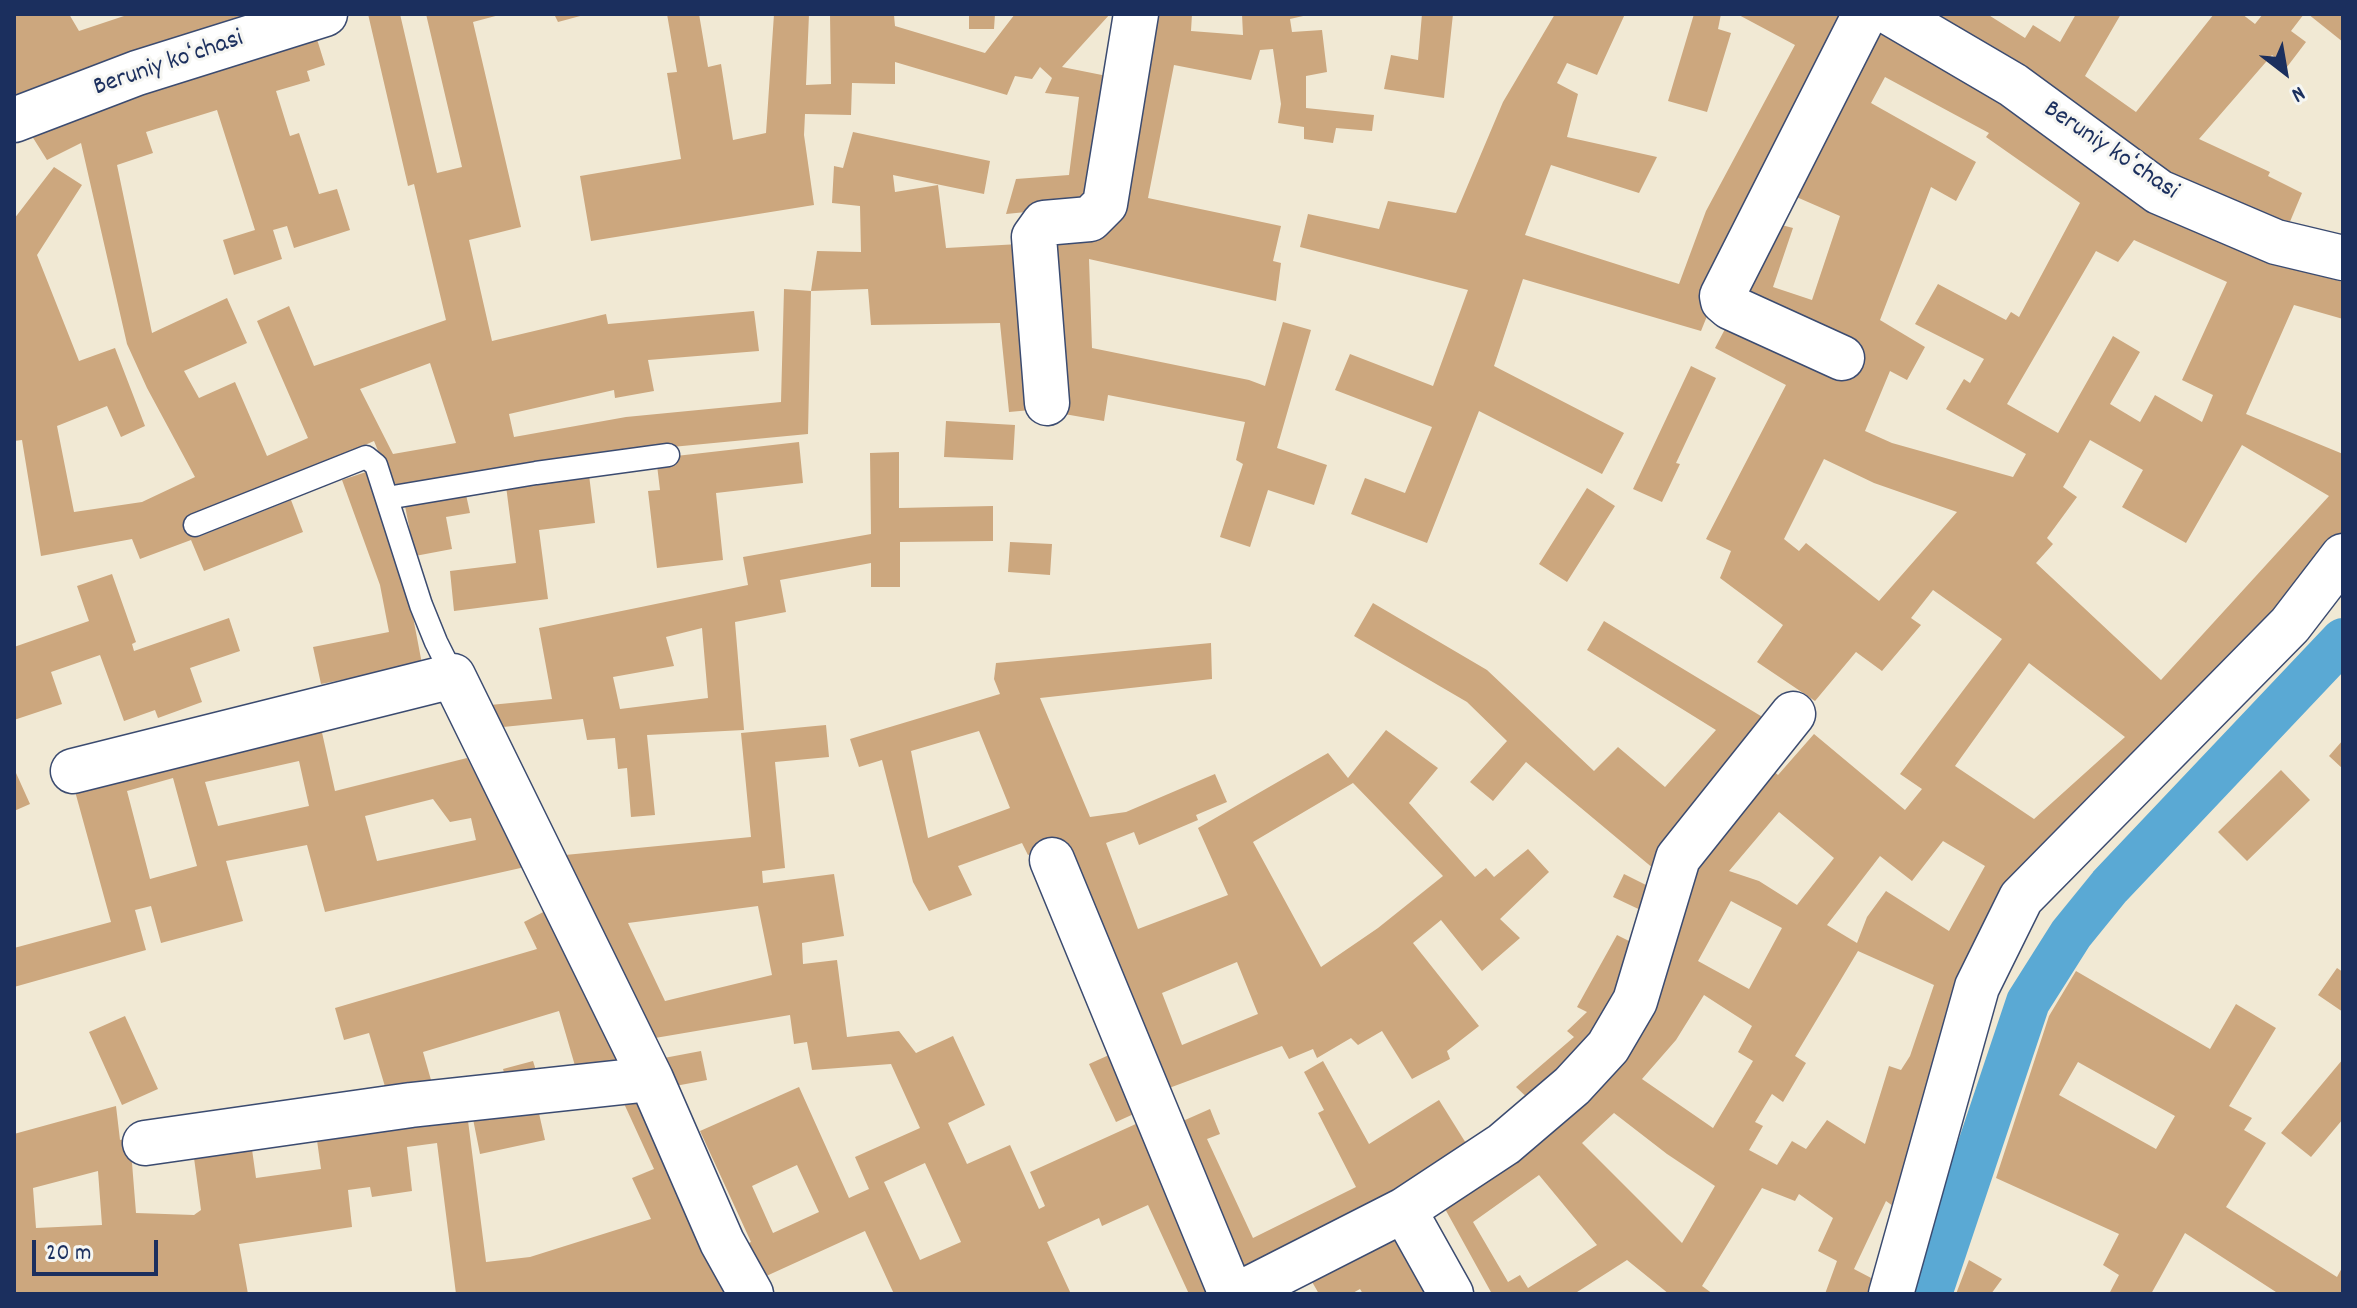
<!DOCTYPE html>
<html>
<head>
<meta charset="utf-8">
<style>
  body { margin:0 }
  #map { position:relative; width:2357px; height:1308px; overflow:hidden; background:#f1e9d4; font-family:Dekko,sans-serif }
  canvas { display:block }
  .frame { position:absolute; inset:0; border:16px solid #1b2f5e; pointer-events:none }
  .north { position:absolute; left:2245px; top:32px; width:80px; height:80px; -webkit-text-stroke:6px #f6f6f2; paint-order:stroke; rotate:149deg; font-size:22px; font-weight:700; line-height:32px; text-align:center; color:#1b2f5e }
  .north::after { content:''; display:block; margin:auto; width:28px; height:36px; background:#1b2f5e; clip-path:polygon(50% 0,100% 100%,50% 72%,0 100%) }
  .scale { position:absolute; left:32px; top:1240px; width:126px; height:36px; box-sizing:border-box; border:4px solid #1b2f5e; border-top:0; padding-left:10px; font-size:24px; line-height:28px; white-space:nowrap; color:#1b2f5e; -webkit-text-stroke:6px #f6f6f2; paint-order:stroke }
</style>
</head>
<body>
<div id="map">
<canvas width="2357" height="1308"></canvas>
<div class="frame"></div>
<div class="north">N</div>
<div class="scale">20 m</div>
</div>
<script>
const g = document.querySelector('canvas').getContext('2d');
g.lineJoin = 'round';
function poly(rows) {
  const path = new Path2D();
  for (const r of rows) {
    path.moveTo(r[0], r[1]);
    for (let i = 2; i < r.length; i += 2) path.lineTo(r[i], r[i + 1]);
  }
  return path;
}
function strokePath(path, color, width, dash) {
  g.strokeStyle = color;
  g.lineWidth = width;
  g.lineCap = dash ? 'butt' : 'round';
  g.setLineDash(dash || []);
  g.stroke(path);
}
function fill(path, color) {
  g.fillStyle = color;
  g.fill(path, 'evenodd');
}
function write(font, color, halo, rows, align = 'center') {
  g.font = font + ' Dekko,sans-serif';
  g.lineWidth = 6;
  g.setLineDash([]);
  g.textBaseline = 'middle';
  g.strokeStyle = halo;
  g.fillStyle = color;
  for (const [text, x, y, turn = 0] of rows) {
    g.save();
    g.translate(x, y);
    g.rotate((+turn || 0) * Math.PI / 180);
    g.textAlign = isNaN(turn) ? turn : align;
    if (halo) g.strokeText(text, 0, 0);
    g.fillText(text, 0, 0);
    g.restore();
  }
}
strokePath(poly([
  [1930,1294,2028,1002,2071,934,2110,886,2343,640]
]), '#5aa9d4', 44);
fill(poly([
  [14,14,69,14,79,31,130,14,254,14,14,101],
  [368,14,400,14,437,173,462,167,426,14,503,14,473,22,521,227,469,240,492,341,606,314,608,324,754,311,759,351,648,360,654,391,615,398,614,390,509,414,514,437,626,417,781,402,784,289,811,291,808,434,630,451,394,490,374,441,243,499,189,519,198,537,291,500,303,532,204,571,191,540,140,559,132,539,41,556,22,440,14,441,14,219,54,167,82,185,37,255,79,361,115,348,145,426,121,437,107,406,57,426,74,512,142,502,195,477,147,388,127,344,81,143,47,160,30,133,98,105,316,36,325,65,307,71,310,81,276,91,290,136,299,133,319,194,337,189,350,230,294,248,287,226,273,230,282,259,234,275,223,240,255,230,217,110,146,132,153,153,117,165,152,333,227,298,247,343,184,371,199,398,235,382,267,456,308,438,257,321,289,306,314,366,446,320,414,184,408,186],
  [430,363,456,443,393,454,360,389],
  [554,14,584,14,584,15,558,22],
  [667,14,699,14,708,67,721,64,733,140,766,133,774,14,809,14,806,85,831,84,830,14,894,15,895,26,985,53,1015,14,1110,14,1062,67,1117,78,1097,205,1006,214,1016,179,1069,175,1079,97,1045,93,1052,78,1040,67,1032,79,1015,76,1007,95,895,62,895,84,852,83,851,115,805,114,804,135,814,205,591,241,580,176,681,159,667,73,677,72],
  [969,14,995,14,994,29,969,29],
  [1145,14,1192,14,1191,31,1243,35,1242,14,1312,14,1290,19,1292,32,1322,30,1327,72,1306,76,1306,108,1374,115,1372,131,1336,128,1333,143,1304,139,1304,127,1278,123,1281,104,1273,49,1260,50,1251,80,1174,65,1148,198,1281,226,1273,261,1281,263,1276,301,1089,259,1092,348,1249,380,1265,386,1283,322,1311,330,1277,448,1327,465,1314,505,1268,490,1250,547,1220,537,1243,464,1236,460,1245,422,1108,395,1104,421,1053,412,1045,236,1107,226],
  [1422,14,1453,14,1444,98,1384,89,1391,55,1418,60],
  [1555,14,1625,14,1597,75,1567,63,1557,83,1578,94,1567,137,1657,157,1639,193,1551,165,1525,235,1679,284,1706,211,1795,45,1737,14,1847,14,1742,230,1701,331,1523,279,1494,366,1624,433,1602,474,1479,411,1427,543,1351,514,1365,478,1405,493,1432,427,1335,390,1350,354,1433,386,1468,290,1300,247,1308,214,1379,229,1388,201,1456,213,1503,102],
  [1694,14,1721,14,1718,29,1731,33,1707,112,1668,101],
  [1920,14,1987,14,2025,38,2033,25,2060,42,2076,14,2121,14,2085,76,2136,112,2214,14,2242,14,2255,24,2263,14,2304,14,2291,31,2306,42,2287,67,2272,55,2199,139,2270,172,2268,176,2302,193,2289,224,2167,175],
  [2308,14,2343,14,2343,42],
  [1870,20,2273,262,2343,282,2343,319,2294,305,2246,414,2343,454,2343,537,2163,736,2028,859,1972,971,1893,1206,1886,1201,1854,1269,1875,1280,1870,1294,1825,1294,1837,1261,1818,1251,1833,1218,1799,1194,1795,1201,1762,1188,1702,1286,1713,1294,1669,1294,1627,1260,1574,1294,1492,1294,1444,1207,1536,1140,1670,910,1765,764,1778,775,1814,734,1905,810,1922,789,1900,774,2002,639,1933,590,1911,618,1921,625,1882,671,1856,652,1815,701,1757,662,1783,625,1720,578,1731,551,1706,539,1786,385,1715,348,1734,312,1732,301,1770,222,1793,228,1773,287,1812,300,1840,216,1785,192],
  [1885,77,1989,133,1986,137,2080,203,2019,317,2011,312,2006,320,1938,284,1915,324,1984,359,1970,383,1964,379,1946,409,2026,454,2013,477,1892,443,1865,431,1890,371,1907,380,1925,347,1880,320,1931,187,1956,201,1976,162,1871,103],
  [2134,240,2227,282,2182,380,2213,395,2202,422,2155,395,2140,422,2110,404,2140,352,2113,336,2058,433,2007,404,2096,251,2118,262],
  [2090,440,2143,470,2122,507,2186,543,2242,445,2329,496,2161,680,2036,563,2053,544,2047,538,2077,497,2063,487],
  [1824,459,1874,483,1957,512,1879,601,1806,543,1799,551,1784,539],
  [2029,663,2125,737,2034,819,1955,766],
  [1779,812,1834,858,1797,905,1759,881,1729,871],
  [1943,841,1985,866,1949,931,1886,891,1867,917,1857,943,1827,925,1880,856,1912,881],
  [1731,901,1782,928,1749,989,1698,961],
  [1858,951,1934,985,1910,1056,1901,1070,1889,1066,1865,1144,1827,1120,1806,1149,1792,1141,1777,1165,1749,1150,1763,1126,1755,1122,1772,1094,1783,1102,1806,1063,1795,1056],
  [1704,995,1752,1026,1738,1052,1753,1061,1713,1128,1642,1079,1676,1040],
  [1614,1113,1667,1154,1715,1186,1682,1243,1582,1143],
  [1539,1175,1597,1245,1528,1288,1520,1275,1508,1282,1473,1222],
  [853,132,990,161,984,194,893,175,895,192,938,185,946,248,1020,244,1042,409,1009,412,1000,323,871,325,868,289,811,291,817,251,861,252,860,206,832,203,834,166,843,168],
  [1691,366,1716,378,1676,463,1680,464,1662,502,1633,489],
  [946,421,1015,425,1013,460,944,457],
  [799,442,803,483,716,493,723,560,657,568,648,491,660,490,657,465,676,462,676,456],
  [899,452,899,508,993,506,993,541,900,542,900,587,871,587,871,563,780,580,786,612,735,622,744,730,647,735,655,815,631,817,627,768,618,769,615,738,587,740,583,719,493,728,490,705,552,699,539,628,748,585,743,557,871,534,870,453],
  [702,628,708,698,620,709,613,677,674,666,666,637],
  [369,471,406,580,422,664,321,684,313,647,389,632,380,585,342,480],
  [589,475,595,523,539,530,548,599,454,611,450,571,516,563,506,486],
  [1587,488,1615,506,1567,582,1539,564],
  [465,490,470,513,446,517,452,549,415,556,404,501],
  [1010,542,1052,544,1050,575,1008,572],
  [112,574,136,642,132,644,134,651,229,618,240,651,190,668,202,702,158,718,155,710,124,721,100,655,51,672,62,704,14,720,14,647,89,621,77,586],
  [1373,603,1487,670,1594,771,1618,747,1665,787,1716,730,1587,650,1604,621,1774,724,1660,874,1526,762,1493,801,1470,782,1507,741,1467,702,1354,636],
  [1211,643,1212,679,1040,698,1090,817,1126,812,1215,774,1227,802,1196,815,1198,820,1139,845,1134,832,1106,843,1138,929,1228,895,1198,828,1328,753,1348,778,1386,730,1438,768,1409,803,1475,877,1486,868,1494,877,1528,849,1549,872,1500,919,1520,938,1482,971,1441,920,1413,943,1479,1026,1447,1051,1450,1059,1412,1079,1382,1031,1358,1045,1351,1038,1317,1058,1313,1049,1289,1059,1282,1046,1153,1094,1060,844,1028,855,1022,843,958,866,972,895,929,911,913,882,882,760,859,767,850,739,1000,694,994,679,996,663],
  [979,731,1010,808,928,838,911,751],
  [1353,783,1443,876,1378,928,1321,967,1253,842],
  [1237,962,1258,1014,1182,1045,1162,993],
  [319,719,335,791,467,758,525,867,325,912,307,845,226,861,243,921,161,943,151,906,135,910,146,950,14,987,14,948,111,922,73,784],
  [299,761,309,806,218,826,205,782],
  [173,778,197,866,150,879,127,791],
  [433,799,450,822,471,818,476,840,377,861,365,816],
  [826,725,829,757,775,762,785,868,762,871,763,883,834,874,844,936,802,943,803,964,837,960,847,1037,899,1031,916,1053,953,1036,985,1105,948,1123,967,1164,1010,1145,1039,1209,1045,1206,1030,1172,1138,1123,1217,1294,1189,1294,1148,1205,1102,1226,1099,1218,1047,1242,1071,1294,894,1294,865,1231,751,1283,735,1249,751,1242,700,1131,799,1087,849,1198,869,1189,855,1157,920,1128,891,1064,812,1070,807,1042,794,1044,790,1015,655,1038,565,855,751,837,741,733],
  [758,906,772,975,665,1001,628,923],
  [925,1163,961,1242,920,1260,884,1182],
  [797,1165,819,1212,773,1233,752,1186],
  [2343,740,2343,769,2329,756],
  [2281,770,2310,800,2247,861,2218,832],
  [16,773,30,804,14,811,14,774],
  [1624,874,1660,892,1649,914,1613,897],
  [551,908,619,1062,578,1076,559,1011,423,1052,433,1087,389,1100,369,1033,344,1040,335,1008,537,949,524,922],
  [1617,935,1647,950,1589,1054,1535,1105,1516,1087,1574,1037,1567,1031,1587,1012,1577,1007],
  [2337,968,2343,972,2343,1012,2318,995],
  [2076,971,2210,1049,2236,1004,2276,1028,2229,1106,2252,1118,2244,1130,2266,1143,2226,1207,2337,1277,2343,1266,2343,1294,2279,1294,2185,1233,2151,1294,2109,1294,2119,1275,2103,1265,2119,1234,1996,1178,2049,1016],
  [2078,1062,2175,1116,2156,1149,2059,1095],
  [125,1016,158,1089,122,1105,89,1032],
  [701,1051,707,1080,670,1087,664,1058],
  [1109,1055,1136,1113,1116,1122,1089,1064],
  [2343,1059,2343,1119,2311,1157,2281,1133],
  [533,1061,539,1080,509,1089,503,1069],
  [1323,1061,1369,1144,1439,1100,1469,1148,1232,1284,1167,1128,1210,1109,1220,1134,1207,1139,1253,1238,1356,1187,1318,1113,1324,1110,1304,1072],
  [621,1097,650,1102,732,1294,456,1294,437,1143,407,1147,412,1191,372,1197,370,1187,348,1190,352,1227,239,1244,248,1294,14,1294,14,1134,116,1106,120,1140,130,1138,136,1213,194,1215,201,1210,192,1143,250,1135,256,1178,321,1169,315,1126,466,1105,486,1262,530,1257,651,1219,632,1178,654,1169],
  [98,1171,102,1225,36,1228,33,1188],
  [536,1100,545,1140,480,1154,472,1114],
  [1397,1231,1434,1294,1363,1294,1360,1289,1351,1294,1319,1294,1311,1280],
  [1969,1260,2002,1279,1991,1294,1956,1294]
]), '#cca77e');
const lane = poly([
  [387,498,536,473,668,455],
  [195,525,366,457,376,465,421,605,436,642,453,676]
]);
const street = poly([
  [1892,14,2013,85,2159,192,2276,242,2343,258],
  [14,120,137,73,325,14],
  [1842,358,1730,307,1723,301,1722,296,1865,14],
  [1047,403,1034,237,1044,223,1090,219,1105,204,1136,14],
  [73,771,453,676,651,1079,722,1242,751,1294],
  [1052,860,1231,1294],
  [145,1143,411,1105,651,1079],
  [1404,1210,1451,1294],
  [1239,1294,1404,1210,1504,1144,1572,1086,1608,1047,1635,1001,1678,858,1793,714],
  [1891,1294,1977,987,2021,898,2290,625,2343,556]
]);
strokePath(lane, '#3b4b70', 25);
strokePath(street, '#3b4b70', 47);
strokePath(lane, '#fff', 22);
strokePath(street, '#fff', 44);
write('26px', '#1b2f5e', '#f6f6f2', [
  ["Beruniy koʻchasi",169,65,-19],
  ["Beruniy koʻchasi",2110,152,34]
]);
</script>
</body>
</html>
